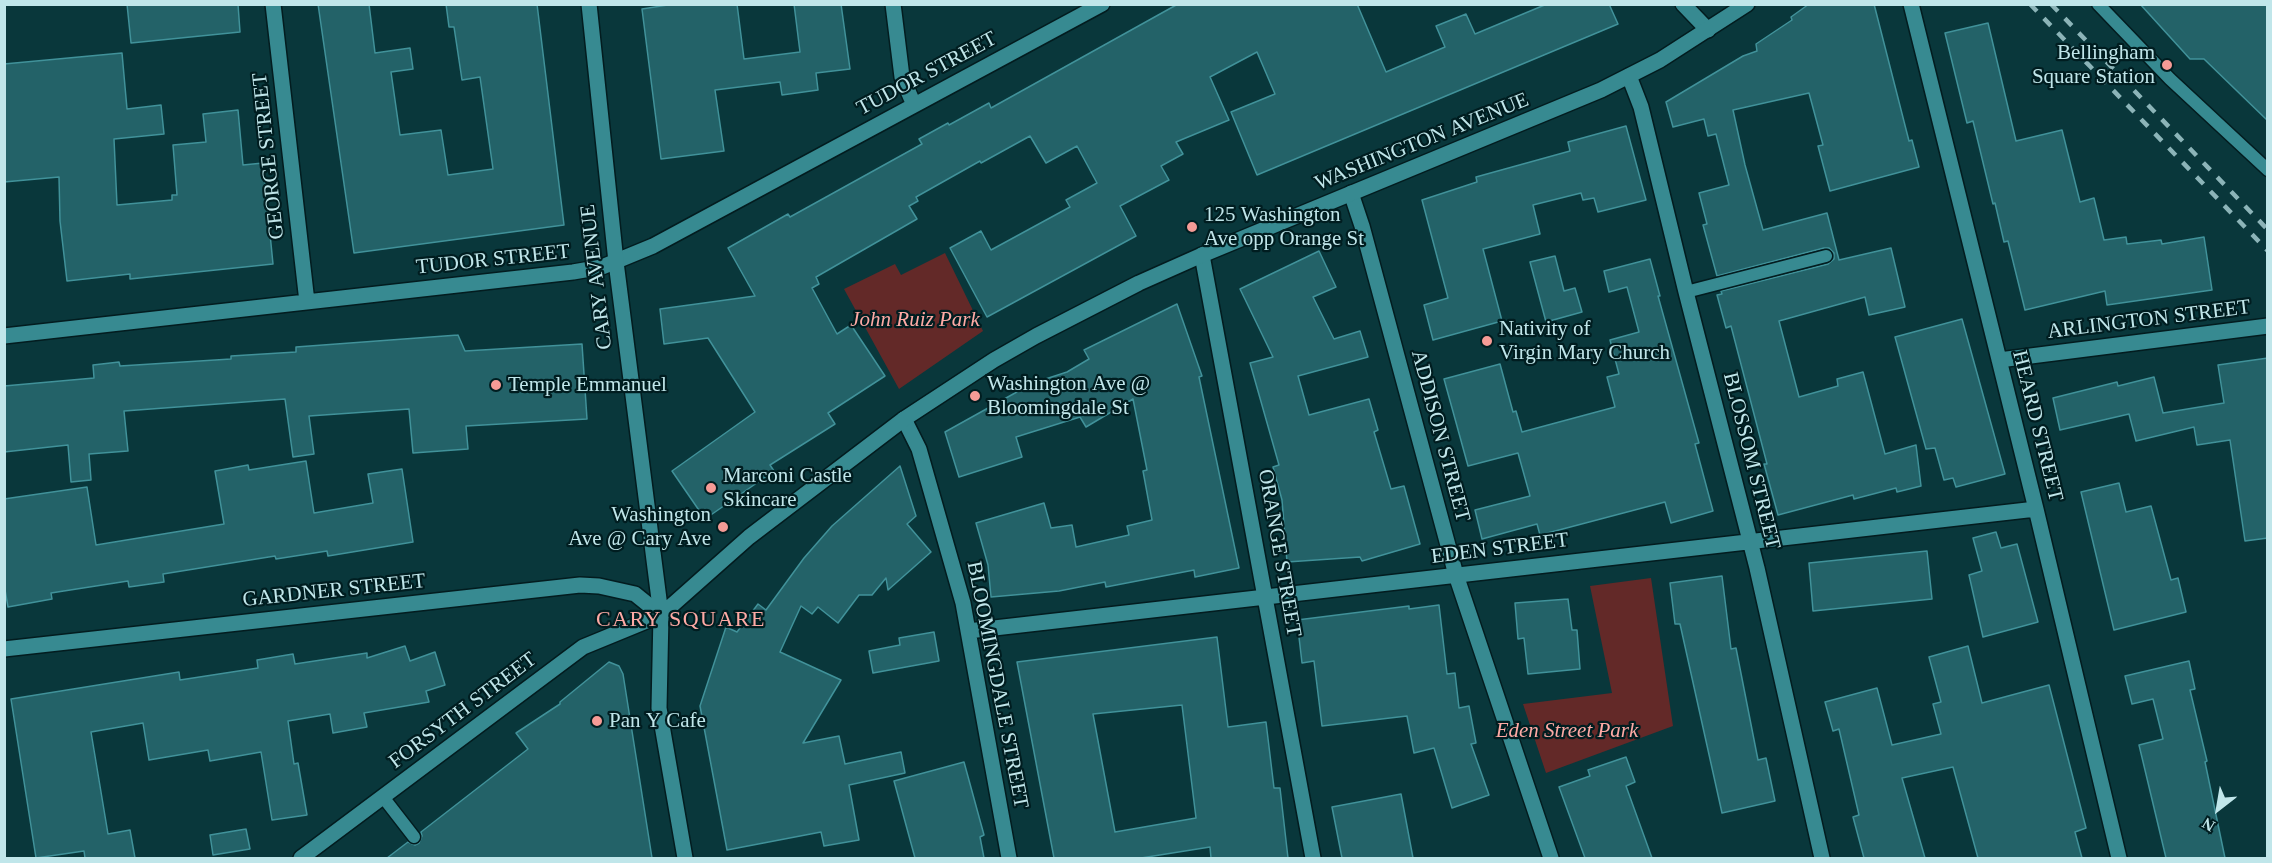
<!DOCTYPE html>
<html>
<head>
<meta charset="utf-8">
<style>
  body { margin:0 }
  #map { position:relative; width:2272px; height:863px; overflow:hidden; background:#09373b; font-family:Georgia,serif }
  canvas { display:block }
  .frame { position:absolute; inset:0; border:6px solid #c0e6ea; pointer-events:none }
  .north { position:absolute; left:2188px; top:779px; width:60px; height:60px; -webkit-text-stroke:4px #001d20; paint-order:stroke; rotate:211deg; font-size:16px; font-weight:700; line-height:24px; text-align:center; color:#c0e6ea }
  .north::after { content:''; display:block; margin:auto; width:21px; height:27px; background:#c0e6ea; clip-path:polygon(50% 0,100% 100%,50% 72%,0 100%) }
</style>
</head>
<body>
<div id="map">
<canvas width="2272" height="863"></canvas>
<div class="frame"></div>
<div class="north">N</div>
</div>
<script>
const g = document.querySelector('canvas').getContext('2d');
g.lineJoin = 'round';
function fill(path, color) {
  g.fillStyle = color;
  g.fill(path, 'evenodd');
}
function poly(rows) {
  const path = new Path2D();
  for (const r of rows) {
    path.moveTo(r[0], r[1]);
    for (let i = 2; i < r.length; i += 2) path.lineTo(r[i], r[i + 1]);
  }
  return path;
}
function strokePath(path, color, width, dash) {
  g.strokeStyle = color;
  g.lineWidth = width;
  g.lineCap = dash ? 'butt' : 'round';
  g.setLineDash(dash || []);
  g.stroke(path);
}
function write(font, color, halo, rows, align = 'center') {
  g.font = font + ' Georgia,serif';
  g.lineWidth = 4.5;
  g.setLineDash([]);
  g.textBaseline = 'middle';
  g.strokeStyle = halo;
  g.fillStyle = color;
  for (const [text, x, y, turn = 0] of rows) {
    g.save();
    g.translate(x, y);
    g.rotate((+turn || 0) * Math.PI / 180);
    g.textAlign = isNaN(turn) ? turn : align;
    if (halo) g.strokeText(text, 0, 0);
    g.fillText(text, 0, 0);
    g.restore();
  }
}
fill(poly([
  [945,253,983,331,899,389,844,289,895,264,901,275],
  [1651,578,1673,726,1546,773,1523,704,1612,693,1590,586]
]), '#632928');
const building = poly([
  [127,4,238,4,240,32,131,43,127,4],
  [318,4,369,4,375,53,410,48,413,69,391,72,400,135,441,130,448,175,493,169,480,77,462,80,454,27,449,27,446,4,537,4,564,225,354,253,318,4],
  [674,4,737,4,744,59,800,52,794,4,841,4,850,69,816,73,818,90,782,95,780,82,715,90,724,151,661,159,642,9,674,4],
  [1178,4,1357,4,1386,72,1445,47,1436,26,1466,14,1475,34,1547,4,1609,4,1618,24,1257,175,1231,112,1275,94,1257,52,1210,77,1229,120,1176,142,1183,154,1161,166,1169,180,1120,206,1136,236,987,317,950,248,981,231,991,250,1070,207,1066,200,1097,183,1077,146,1046,163,1030,136,981,163,980,161,916,197,918,201,909,206,917,219,816,277,819,284,812,288,837,334,851,325,885,376,828,413,835,424,770,465,774,471,705,519,672,471,755,412,708,338,664,344,660,309,755,296,728,248,788,214,790,217,922,144,919,139,948,123,949,125,989,103,991,108,1178,4],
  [1809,4,1874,4,1909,141,1912,140,1919,167,1830,191,1818,146,1823,145,1809,93,1733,110,1745,165,1763,230,1827,213,1839,260,1891,248,1905,307,1869,315,1865,297,1779,321,1799,397,1838,386,1837,379,1863,372,1885,454,1916,445,1921,486,1897,492,1896,488,1854,499,1853,495,1778,515,1764,464,1767,464,1731,326,1726,328,1717,295,1722,294,1721,291,1828,264,1834,259,1834,253,1829,248,1824,248,1717,276,1703,225,1707,224,1699,193,1729,185,1716,134,1708,136,1704,119,1673,127,1666,102,1743,56,1757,51,1756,44,1792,20,1791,17,1809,4],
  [2140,4,2268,4,2268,121,2204,59,2190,59,2140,4],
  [1988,23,2016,141,2062,130,2080,202,2094,198,2104,240,2126,237,2127,244,2161,240,2162,244,2204,237,2212,290,2107,305,2105,291,2025,310,2008,241,2004,242,1995,203,1993,204,1973,121,1967,123,1945,33,1988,23],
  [122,53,127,109,161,105,164,134,114,139,117,205,172,200,172,195,177,195,173,145,206,142,203,114,238,110,243,165,263,163,273,264,130,279,130,274,67,281,60,221,59,177,4,182,4,64,122,53],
  [1626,126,1646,200,1598,212,1594,198,1583,200,1581,193,1533,205,1540,234,1483,249,1502,321,1433,340,1424,305,1448,298,1422,200,1477,182,1476,177,1570,151,1568,142,1626,126],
  [1319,251,1336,287,1313,297,1334,339,1360,331,1368,357,1298,376,1309,415,1369,399,1378,430,1374,432,1391,489,1404,486,1420,544,1362,561,1360,557,1287,562,1282,500,1273,467,1279,465,1250,363,1273,357,1240,289,1319,251],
  [1555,256,1564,291,1575,288,1582,312,1546,322,1530,262,1555,256],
  [1650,259,1660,296,1658,296,1699,443,1695,444,1713,511,1671,523,1665,502,1540,535,1537,524,1482,539,1475,510,1530,496,1518,453,1468,466,1444,379,1500,364,1513,412,1516,411,1522,432,1615,407,1607,377,1619,374,1610,340,1639,332,1627,287,1609,292,1604,271,1650,259],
  [1177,304,1202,376,1199,377,1239,568,1195,577,1194,570,1106,587,1105,582,1059,591,991,597,988,565,976,523,1044,503,1051,528,1072,525,1076,547,1129,535,1127,526,1152,520,1143,471,1147,470,1133,399,1086,427,1080,417,1016,437,1022,457,959,477,945,432,1024,388,1024,386,1067,372,1089,359,1084,350,1177,304],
  [1962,319,2005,474,1956,487,1953,478,1944,480,1935,448,1926,449,1895,337,1962,319],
  [458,335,465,351,582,344,587,419,466,426,468,449,413,453,409,409,309,416,314,454,293,457,285,399,124,411,128,451,89,454,91,480,71,482,68,445,4,452,4,386,94,378,93,365,119,362,120,366,231,359,231,356,296,352,296,347,458,335],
  [2268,358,2268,538,2245,541,2230,440,2197,445,2194,427,2136,441,2129,414,2060,430,2053,398,2117,382,2118,386,2154,377,2163,413,2224,403,2218,365,2268,358],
  [306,461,314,513,373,503,368,474,402,469,413,542,328,556,327,551,276,559,275,556,163,574,164,582,129,587,128,581,51,593,52,599,8,607,4,584,4,499,87,487,96,545,224,524,215,471,248,465,249,470,306,461],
  [900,466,916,516,907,524,931,552,888,590,886,578,872,595,859,595,838,623,818,607,812,614,801,606,780,652,841,680,803,743,839,736,845,764,901,752,905,773,849,785,859,840,824,846,821,832,727,850,700,706,726,627,737,632,758,604,766,610,804,558,832,526,900,466],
  [2119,483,2126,512,2151,506,2171,580,2178,578,2186,612,2114,630,2081,492,2119,483],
  [1996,532,2001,548,2017,544,2038,622,1983,637,1969,575,1982,571,1973,538,1996,532],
  [1927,551,1932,599,1813,611,1809,563,1927,551],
  [1722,576,1731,649,1736,648,1758,760,1766,758,1775,801,1722,813,1680,624,1675,624,1670,583,1722,576],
  [1568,599,1572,630,1577,630,1580,669,1528,674,1524,638,1518,639,1515,603,1568,599],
  [1439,605,1447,674,1455,673,1459,708,1469,706,1476,743,1471,744,1489,795,1452,808,1434,748,1414,753,1407,716,1322,726,1314,661,1302,663,1297,620,1409,606,1409,609,1439,605],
  [934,632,939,661,873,673,869,651,900,645,899,638,934,632],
  [1217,637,1228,727,1266,722,1274,788,1280,788,1288,858,1211,858,1210,847,1141,858,1054,858,1017,662,1217,637],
  [1182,705,1196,818,1115,832,1093,714,1182,705],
  [405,646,410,661,435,652,445,685,426,691,429,702,364,713,367,727,333,733,330,714,288,721,294,764,298,763,307,815,272,820,261,752,210,761,208,750,149,760,143,723,91,732,108,834,130,830,135,858,85,858,84,851,36,858,11,699,179,672,180,680,258,668,257,660,293,654,295,664,367,653,367,658,405,646],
  [1968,646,1982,703,2049,685,2086,828,2075,832,2082,858,1978,858,1953,767,1902,778,1925,858,1864,858,1853,817,1859,815,1839,729,1833,731,1825,702,1877,688,1892,745,1941,734,1933,704,1941,702,1929,657,1968,646],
  [2189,661,2195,689,2190,690,2207,761,2205,762,2225,858,2166,858,2139,745,2163,739,2153,699,2132,704,2125,676,2189,661],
  [609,662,619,666,623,674,652,858,387,858,408,842,415,845,419,843,422,836,421,832,528,749,516,733,560,704,560,702,609,662],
  [1626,757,1635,782,1626,786,1652,858,1585,858,1559,787,1590,776,1588,770,1626,757],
  [964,762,984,835,980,837,984,858,915,858,894,781,964,762],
  [1401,794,1413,858,1342,858,1332,807,1401,794],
  [246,829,250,849,213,855,210,835,246,829]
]);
fill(building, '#236268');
strokePath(building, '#41929a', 1.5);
const service = poly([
  [2098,4,2170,79,2268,170],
  [1686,292,1826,256],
  [383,797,414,837]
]);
const minor = poly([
  [273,4,307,302],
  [893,4,902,77,914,105],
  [1911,4,2036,509,2119,858],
  [1629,76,1641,107,1686,292,1757,568,1822,858],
  [1351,193,1362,226,1456,575,1551,858],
  [1202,255,1313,858],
  [4,336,573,272,602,267,653,246,1102,4],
  [1999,360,2268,326],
  [904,419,919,449,963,603,1009,858],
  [968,631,2036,509],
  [4,649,580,585,599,586,635,594,661,615,583,647,301,858]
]);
const tertiary = poly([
  [1683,4,1708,30]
]);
const secondary = poly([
  [589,4,616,262,661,615,659,708,685,858],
  [661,615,749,537,904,419,994,360,1036,336,1139,283,1202,255,1601,90,1660,60,1747,4]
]);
strokePath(service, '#031c1f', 15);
strokePath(minor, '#031c1f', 18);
strokePath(tertiary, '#031c1f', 18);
strokePath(secondary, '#031c1f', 18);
strokePath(service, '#378a91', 12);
strokePath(minor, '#378a91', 15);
strokePath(tertiary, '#378a91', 15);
strokePath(secondary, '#378a91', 15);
strokePath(poly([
  [2030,4,2268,251],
  [2051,4,2268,230]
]), '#8cb4b8', 4.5, [10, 10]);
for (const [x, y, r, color] of [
  [2167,65,6,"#f59b96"],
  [1192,227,6,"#f59b96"],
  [1487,341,6,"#f59b96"],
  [496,385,6,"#f59b96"],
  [975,396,6,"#f59b96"],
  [711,488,6,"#f59b96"],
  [723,527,6,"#f59b96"],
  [597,721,6,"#f59b96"]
]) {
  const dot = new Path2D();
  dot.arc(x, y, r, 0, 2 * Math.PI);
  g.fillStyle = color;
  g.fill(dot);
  strokePath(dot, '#001d20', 2);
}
write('21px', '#c0e6ea', '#001d20', [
  ["Bellingham",2155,53,"right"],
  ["Square Station",2155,77,"right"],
  ["125 Washington",1204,215],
  ["Ave opp Orange St",1204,239],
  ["Nativity of",1499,329],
  ["Virgin Mary Church",1499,353],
  ["Washington Ave @",987,384],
  ["Bloomingdale St",987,408],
  ["Temple Emmanuel",508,385],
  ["Marconi Castle",723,476],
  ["Skincare",723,500],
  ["Washington",711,515,"right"],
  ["Ave @ Cary Ave",711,539,"right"],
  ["Pan Y Cafe",609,721]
], 'left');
write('21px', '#c0e6ea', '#001d20', [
  ["TUDOR STREET",927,74,-28],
  ["WASHINGTON AVENUE",1422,142,-22],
  ["GEORGE STREET",269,156,-96],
  ["TUDOR STREET",493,260,-6],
  ["CARY AVENUE",597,277,-97],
  ["ARLINGTON STREET",2149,320,-7],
  ["HEARD STREET",2037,426,76],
  ["ADDISON STREET",1440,436,75],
  ["BLOSSOM STREET",1751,461,76],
  ["EDEN STREET",1500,549,-7],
  ["ORANGE STREET",1279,553,80],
  ["GARDNER STREET",334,591,-6],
  ["BLOOMINGDALE STREET",997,685,79],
  ["FORSYTH STREET",463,711,-37]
]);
write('italic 21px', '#feaaa5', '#001d20', [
  ["John Ruiz Park",915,320],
  ["Eden Street Park",1567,731]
]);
g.letterSpacing = '1.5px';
write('22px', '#feaaa5', '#001d20', [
  ["CARY SQUARE",681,620]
]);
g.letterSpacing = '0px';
</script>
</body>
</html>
